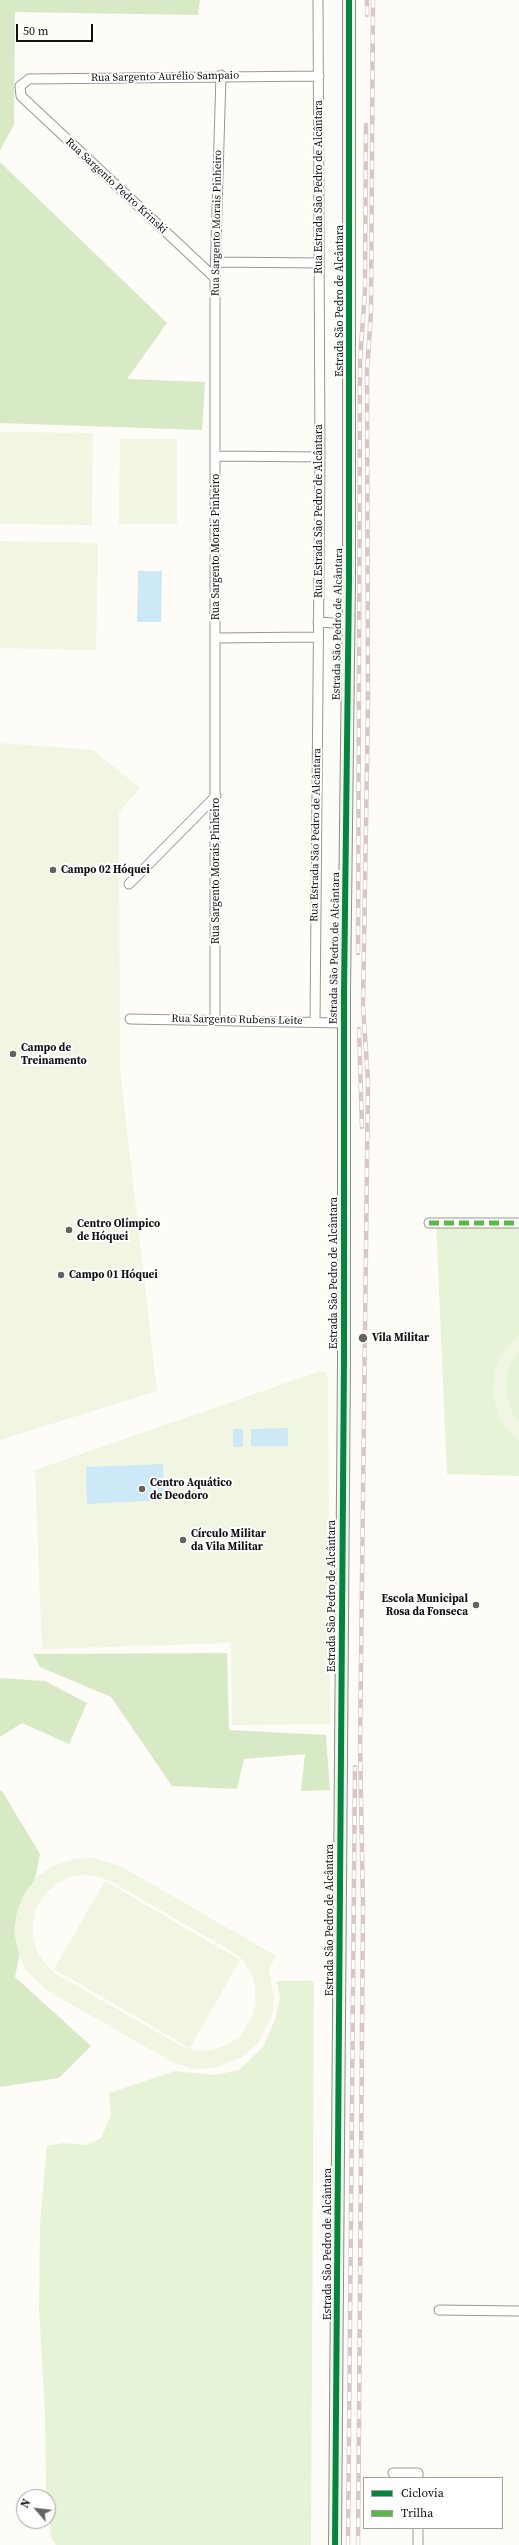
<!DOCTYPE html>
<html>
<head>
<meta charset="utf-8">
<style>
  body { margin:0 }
  #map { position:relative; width:519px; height:2545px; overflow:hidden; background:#fdfcf7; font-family:"Source Serif 4",serif }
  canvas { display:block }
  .legend { position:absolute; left:363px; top:2477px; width:140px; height:52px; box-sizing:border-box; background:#fff; border:1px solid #a0a0a0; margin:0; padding:5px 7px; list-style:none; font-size:12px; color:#111 }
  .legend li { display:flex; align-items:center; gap:8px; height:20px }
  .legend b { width:20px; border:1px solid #a0a0a0 }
  .north { position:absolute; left:16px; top:2489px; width:40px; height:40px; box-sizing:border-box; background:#fff; border:1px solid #a0a0a0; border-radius:50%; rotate:298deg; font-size:11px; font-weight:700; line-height:16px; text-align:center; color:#111 }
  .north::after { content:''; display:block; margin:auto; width:14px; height:18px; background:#646362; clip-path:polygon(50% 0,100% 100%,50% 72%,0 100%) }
  .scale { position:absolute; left:16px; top:24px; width:77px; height:18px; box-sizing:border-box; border:2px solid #111; border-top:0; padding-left:5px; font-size:12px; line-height:14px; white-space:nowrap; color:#111; -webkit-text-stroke:3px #fff; paint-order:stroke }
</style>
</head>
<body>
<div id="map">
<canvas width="519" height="2545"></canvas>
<ul class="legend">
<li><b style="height:5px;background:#00873e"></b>Ciclovia</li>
<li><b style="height:5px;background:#58b947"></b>Trilha</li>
</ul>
<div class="north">N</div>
<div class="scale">50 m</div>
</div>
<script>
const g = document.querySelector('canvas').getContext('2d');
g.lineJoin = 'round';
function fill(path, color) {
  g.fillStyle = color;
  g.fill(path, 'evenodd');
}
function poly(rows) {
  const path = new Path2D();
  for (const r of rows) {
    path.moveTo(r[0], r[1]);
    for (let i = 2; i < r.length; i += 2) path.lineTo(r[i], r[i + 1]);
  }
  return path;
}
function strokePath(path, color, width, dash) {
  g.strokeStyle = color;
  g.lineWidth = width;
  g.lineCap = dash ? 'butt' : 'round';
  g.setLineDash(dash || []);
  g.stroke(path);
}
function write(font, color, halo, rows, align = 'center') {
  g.font = font + ' "Source Serif 4",serif';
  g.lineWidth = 4;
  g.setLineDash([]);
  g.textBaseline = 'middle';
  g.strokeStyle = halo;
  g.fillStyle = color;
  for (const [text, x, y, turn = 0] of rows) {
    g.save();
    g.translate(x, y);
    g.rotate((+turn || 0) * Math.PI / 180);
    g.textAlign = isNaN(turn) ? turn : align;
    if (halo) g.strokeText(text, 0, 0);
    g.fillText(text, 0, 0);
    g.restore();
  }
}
fill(poly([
  [436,1221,519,1221,519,1476,447,1474],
  [277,1981,314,1981,311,2545,56,2545,51,2537,46,2489,45,2412,39,2309,40,2224,47,2146,62,2143,86,2145,101,2138,111,2115,109,2093,175,2071,214,2075,239,2070,263,2047,275,2020,280,1998]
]), '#e7f3d7');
fill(poly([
  [0,0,200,0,198,15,15,12,14,125,0,150],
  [0,162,167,323,127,379,205,382,202,430,0,423],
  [227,1653,229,1730,326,1735,330,1790,301,1791,305,1754,244,1759,237,1789,172,1786,111,1697,40,1667,33,1654],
  [0,1678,45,1681,87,1703,69,1744,22,1723,0,1737],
  [0,1791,2,1791,40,1854,15,1977,91,2046,59,2078,0,2087]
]), '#d8eac5');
fill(poly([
  [0,432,93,433,92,525,0,524],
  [120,439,177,439,177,524,119,524],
  [0,541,98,543,96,650,0,648],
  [0,743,93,750,140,788,119,812,120,1069,157,1391,0,1440],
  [519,1333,519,1351,508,1370,506,1391,511,1411,519,1422,519,1441,506,1428,499,1417,492,1392,496,1367,501,1355],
  [318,1372,325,1372,328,1377,330,1724,232,1725,231,1643,42,1649,35,1470],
  [95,1858,124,1868,276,1956,269,1969,274,1996,272,2016,258,2043,242,2057,214,2068,194,2069,174,2063,48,1991,26,1970,18,1951,14,1931,17,1911,25,1892,38,1876,55,1865,75,1859],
  [85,1875,100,1877,114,1883,231,1951,243,1960,254,1980,256,2003,252,2018,239,2037,226,2045,211,2050,196,2050,181,2046,58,1975,46,1965,37,1952,33,1937,33,1922,37,1907,45,1894,56,1884,70,1877],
  [105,1881,240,1960,190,2048,54,1969]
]), '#f0f6e1');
fill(poly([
  [138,571,162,571,161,622,137,622],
  [288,1428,288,1446,251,1446,251,1429],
  [233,1429,243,1429,243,1447,233,1447],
  [163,1464,164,1500,87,1504,86,1467]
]), '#cde8f7');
const street = poly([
  [216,262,319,263],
  [215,278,21,96,20,86,29,79,319,76],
  [216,456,320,457],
  [318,622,348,624],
  [216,638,318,637],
  [129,884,216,796],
  [130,1019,344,1023],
  [215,1019,215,278,221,75],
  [315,1022,320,457,318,0],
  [429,1223,519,1223],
  [439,2310,519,2311],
  [393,2473,418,2473,418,2478],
  [418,2545,418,2528]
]);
const secondary = poly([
  [335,2545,344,1359,344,993,349,579,349,0]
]);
strokePath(street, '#979795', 11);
strokePath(secondary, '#8e8d8b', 14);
strokePath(street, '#fffffe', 9);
strokePath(secondary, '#f6f4eb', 12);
const rail = poly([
  [367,15,367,0],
  [358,953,360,361,365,290,366,125],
  [359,1029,362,1127],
  [348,2545,355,1767],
  [358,2545,363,1905,360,1745,368,1081,363,1007,368,703,367,371,371,312,373,0]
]);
strokePath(rail, '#d9c6c7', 4.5);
strokePath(rail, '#fff', 3, [9]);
strokePath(poly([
  [429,1223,519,1223]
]), '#58b947', 5, [10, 5]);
strokePath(poly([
  [335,2545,344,1359,344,993,349,579,349,0]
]), '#00873e', 6);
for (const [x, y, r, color] of [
  [53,870,4,"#646362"],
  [13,1054,4,"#646362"],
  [69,1230,4,"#646362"],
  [61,1275,4,"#646362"],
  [363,1338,5,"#646362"],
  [142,1489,4,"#646362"],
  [183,1540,4,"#646362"],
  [476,1605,4,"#646362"]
]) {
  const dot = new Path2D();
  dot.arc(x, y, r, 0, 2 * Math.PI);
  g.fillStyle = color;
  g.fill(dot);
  strokePath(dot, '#fff', 1.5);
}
write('11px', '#111', '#fff', [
  ["Rua Sargento Aurélio Sampaio",165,77,-1],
  ["Rua Sargento Pedro Krinski",116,186,43],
  ["Rua Estrada São Pedro de Alcântara",319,187,-90],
  ["Rua Sargento Morais Pinheiro",217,223,-89],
  ["Estrada São Pedro de Alcântara",340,301,-90],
  ["Rua Estrada São Pedro de Alcântara",319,511,-90],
  ["Rua Sargento Morais Pinheiro",216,547,-90],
  ["Estrada São Pedro de Alcântara",338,624,-89],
  ["Rua Estrada São Pedro de Alcântara",316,835,-89],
  ["Rua Sargento Morais Pinheiro",216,871,-90],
  ["Estrada São Pedro de Alcântara",335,948,-89],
  ["Rua Sargento Rubens Leite",237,1020,1],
  ["Estrada São Pedro de Alcântara",334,1273,-90],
  ["Estrada São Pedro de Alcântara",332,1596,-90],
  ["Estrada São Pedro de Alcântara",330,1920,-90],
  ["Estrada São Pedro de Alcântara",328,2244,-90]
]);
write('bold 11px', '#111', '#fff', [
  ["Campo 02 Hóquei",61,870],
  ["Campo de",21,1048],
  ["Treinamento",21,1061],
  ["Centro Olímpico",77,1224],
  ["de Hóquei",77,1237],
  ["Campo 01 Hóquei",69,1275],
  ["Vila Militar",372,1338],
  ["Centro Aquático",150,1483],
  ["de Deodoro",150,1496],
  ["Círculo Militar",191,1534],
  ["da Vila Militar",191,1547],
  ["Escola Municipal",468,1599,"right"],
  ["Rosa da Fonseca",468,1612,"right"]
], 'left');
</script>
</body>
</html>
